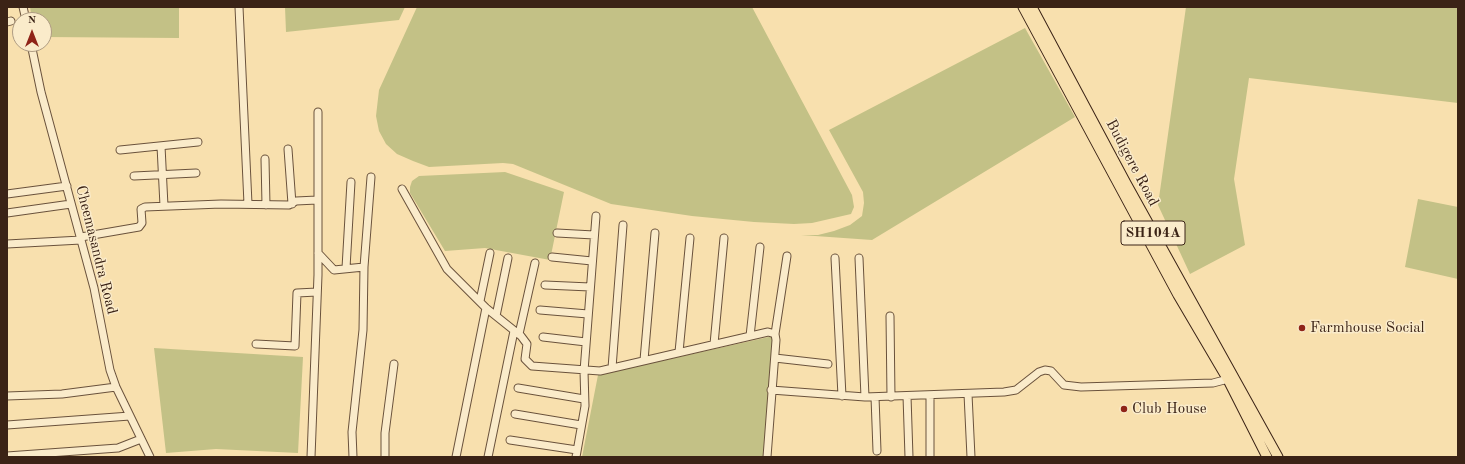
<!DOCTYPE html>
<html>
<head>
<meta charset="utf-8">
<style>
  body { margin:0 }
  #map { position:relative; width:1465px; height:464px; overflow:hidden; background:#f8e0ae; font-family:"Old Standard TT",serif }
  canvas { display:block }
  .frame { position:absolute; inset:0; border:8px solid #3b2316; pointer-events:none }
  .north { position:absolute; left:12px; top:12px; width:40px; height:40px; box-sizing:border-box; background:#faebca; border:1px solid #ae9b82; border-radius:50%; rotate:0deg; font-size:11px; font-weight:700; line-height:16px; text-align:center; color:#3b2316 }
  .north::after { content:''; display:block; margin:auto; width:14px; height:18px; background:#8f2418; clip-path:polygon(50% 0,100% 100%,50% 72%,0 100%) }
</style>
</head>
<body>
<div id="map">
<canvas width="1465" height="464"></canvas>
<div class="frame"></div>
<div class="north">N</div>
</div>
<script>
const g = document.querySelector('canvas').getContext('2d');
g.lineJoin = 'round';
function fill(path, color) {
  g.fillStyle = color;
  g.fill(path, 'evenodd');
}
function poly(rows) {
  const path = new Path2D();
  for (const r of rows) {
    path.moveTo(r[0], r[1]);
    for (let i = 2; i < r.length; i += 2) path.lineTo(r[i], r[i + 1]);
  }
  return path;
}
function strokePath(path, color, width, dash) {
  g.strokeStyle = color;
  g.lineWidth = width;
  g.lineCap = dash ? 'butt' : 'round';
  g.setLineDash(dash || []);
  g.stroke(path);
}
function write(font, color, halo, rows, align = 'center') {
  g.font = font + ' "Old Standard TT",serif';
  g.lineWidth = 3;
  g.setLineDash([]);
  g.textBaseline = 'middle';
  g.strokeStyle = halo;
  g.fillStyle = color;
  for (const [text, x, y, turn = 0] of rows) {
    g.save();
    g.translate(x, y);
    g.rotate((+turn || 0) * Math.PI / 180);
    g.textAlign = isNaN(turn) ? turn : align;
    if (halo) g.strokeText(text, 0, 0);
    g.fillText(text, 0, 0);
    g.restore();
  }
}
fill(poly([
  [30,7,179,7,179,38,44,37,44,20,32,20],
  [285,7,405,7,399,20,286,32],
  [417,7,752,7,852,195,854,207,851,214,812,223,794,224,754,222,692,216,611,204,513,164,503,163,429,167,413,161,397,154,386,144,379,131,376,116,379,90],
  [1186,7,1458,7,1458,103,1249,78,1234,179,1245,245,1190,274,1158,205],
  [1025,28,1075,117,872,240,801,235,818,235,834,231,850,225,862,216,864,203,863,192,829,130],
  [505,172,564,192,550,260,485,248,445,251,410,193,410,187,412,181,419,176],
  [1418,199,1458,207,1458,279,1405,267],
  [773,336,764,457,582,457,598,375],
  [154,348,303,357,298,453,216,449,166,453]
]), '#c3c186');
const minor = poly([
  [23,7,26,20],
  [239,7,248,204],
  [7,22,11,21],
  [31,44,41,92,94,288,110,370,116,387,150,457],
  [161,146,164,206],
  [288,149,292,204],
  [120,150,198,142],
  [265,159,266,205],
  [134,176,196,173],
  [402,189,447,269,486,308,521,336,527,344,525,359,532,366,600,371,768,332,775,334,776,340,767,457],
  [7,194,67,186],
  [7,213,71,204],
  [557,233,594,235],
  [81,237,139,227,142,223,141,209,145,207,221,204,289,205,296,201,317,200],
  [7,244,81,240],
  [318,253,334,270,364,267],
  [552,257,592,261],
  [835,258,842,396],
  [859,258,865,397],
  [346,268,351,182],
  [545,285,590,287],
  [480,301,490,253],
  [540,310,588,314],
  [496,316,508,258],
  [890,316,891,397],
  [519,334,535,263],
  [775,334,787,256],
  [750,336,760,247],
  [543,337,586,342],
  [256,344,295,346,297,293,317,292],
  [714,344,724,238],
  [679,352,690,238],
  [775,358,828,364],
  [644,360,655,233],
  [612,368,623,225],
  [518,388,584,399],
  [771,390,865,397,1004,392,1016,390,1039,372,1045,370,1051,371,1064,385,1081,387,1213,383,1232,378],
  [968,394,971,457],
  [7,396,62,394,116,387],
  [907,396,909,457],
  [930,396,930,457],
  [875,397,877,451],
  [515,414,581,425],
  [7,425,130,416],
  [510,440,577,450],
  [7,456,118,448,141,439],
  [311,457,318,275,318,112],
  [353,457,352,432,363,330,364,267,371,177],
  [385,457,385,433,394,364],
  [456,457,486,308],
  [488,457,514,331],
  [576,457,585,406,584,371,596,216]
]);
const major = poly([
  [1023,7,1178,295,1228,380,1267,457],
  [1032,7,1126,183,1278,457]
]);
strokePath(minor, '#6a523c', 9);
strokePath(major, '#3b2316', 11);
strokePath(minor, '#faebca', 7);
strokePath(major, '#f8e0ae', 9);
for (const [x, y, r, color] of [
  [1302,328,4,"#8f2418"],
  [1124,409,4,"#8f2418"]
]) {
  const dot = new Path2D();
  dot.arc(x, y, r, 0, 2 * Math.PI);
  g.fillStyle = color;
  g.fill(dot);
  strokePath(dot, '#faebca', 1.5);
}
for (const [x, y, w] of [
  [1153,233,64]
]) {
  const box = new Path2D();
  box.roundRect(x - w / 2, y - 12, w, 24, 3);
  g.fillStyle = '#faebca';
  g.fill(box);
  strokePath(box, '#3b2316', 1);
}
write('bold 14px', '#3b2316', null, [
  ["SH104A",1153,233]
]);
write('15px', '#3b2316', '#faebca', [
  ["Budigere Road",1132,163,62],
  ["Cheemasandra Road",96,250,76]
]);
write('15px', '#3b2316', '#faebca', [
  ["Farmhouse Social",1310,328],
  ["Club House",1132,409]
], 'left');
</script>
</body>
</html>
